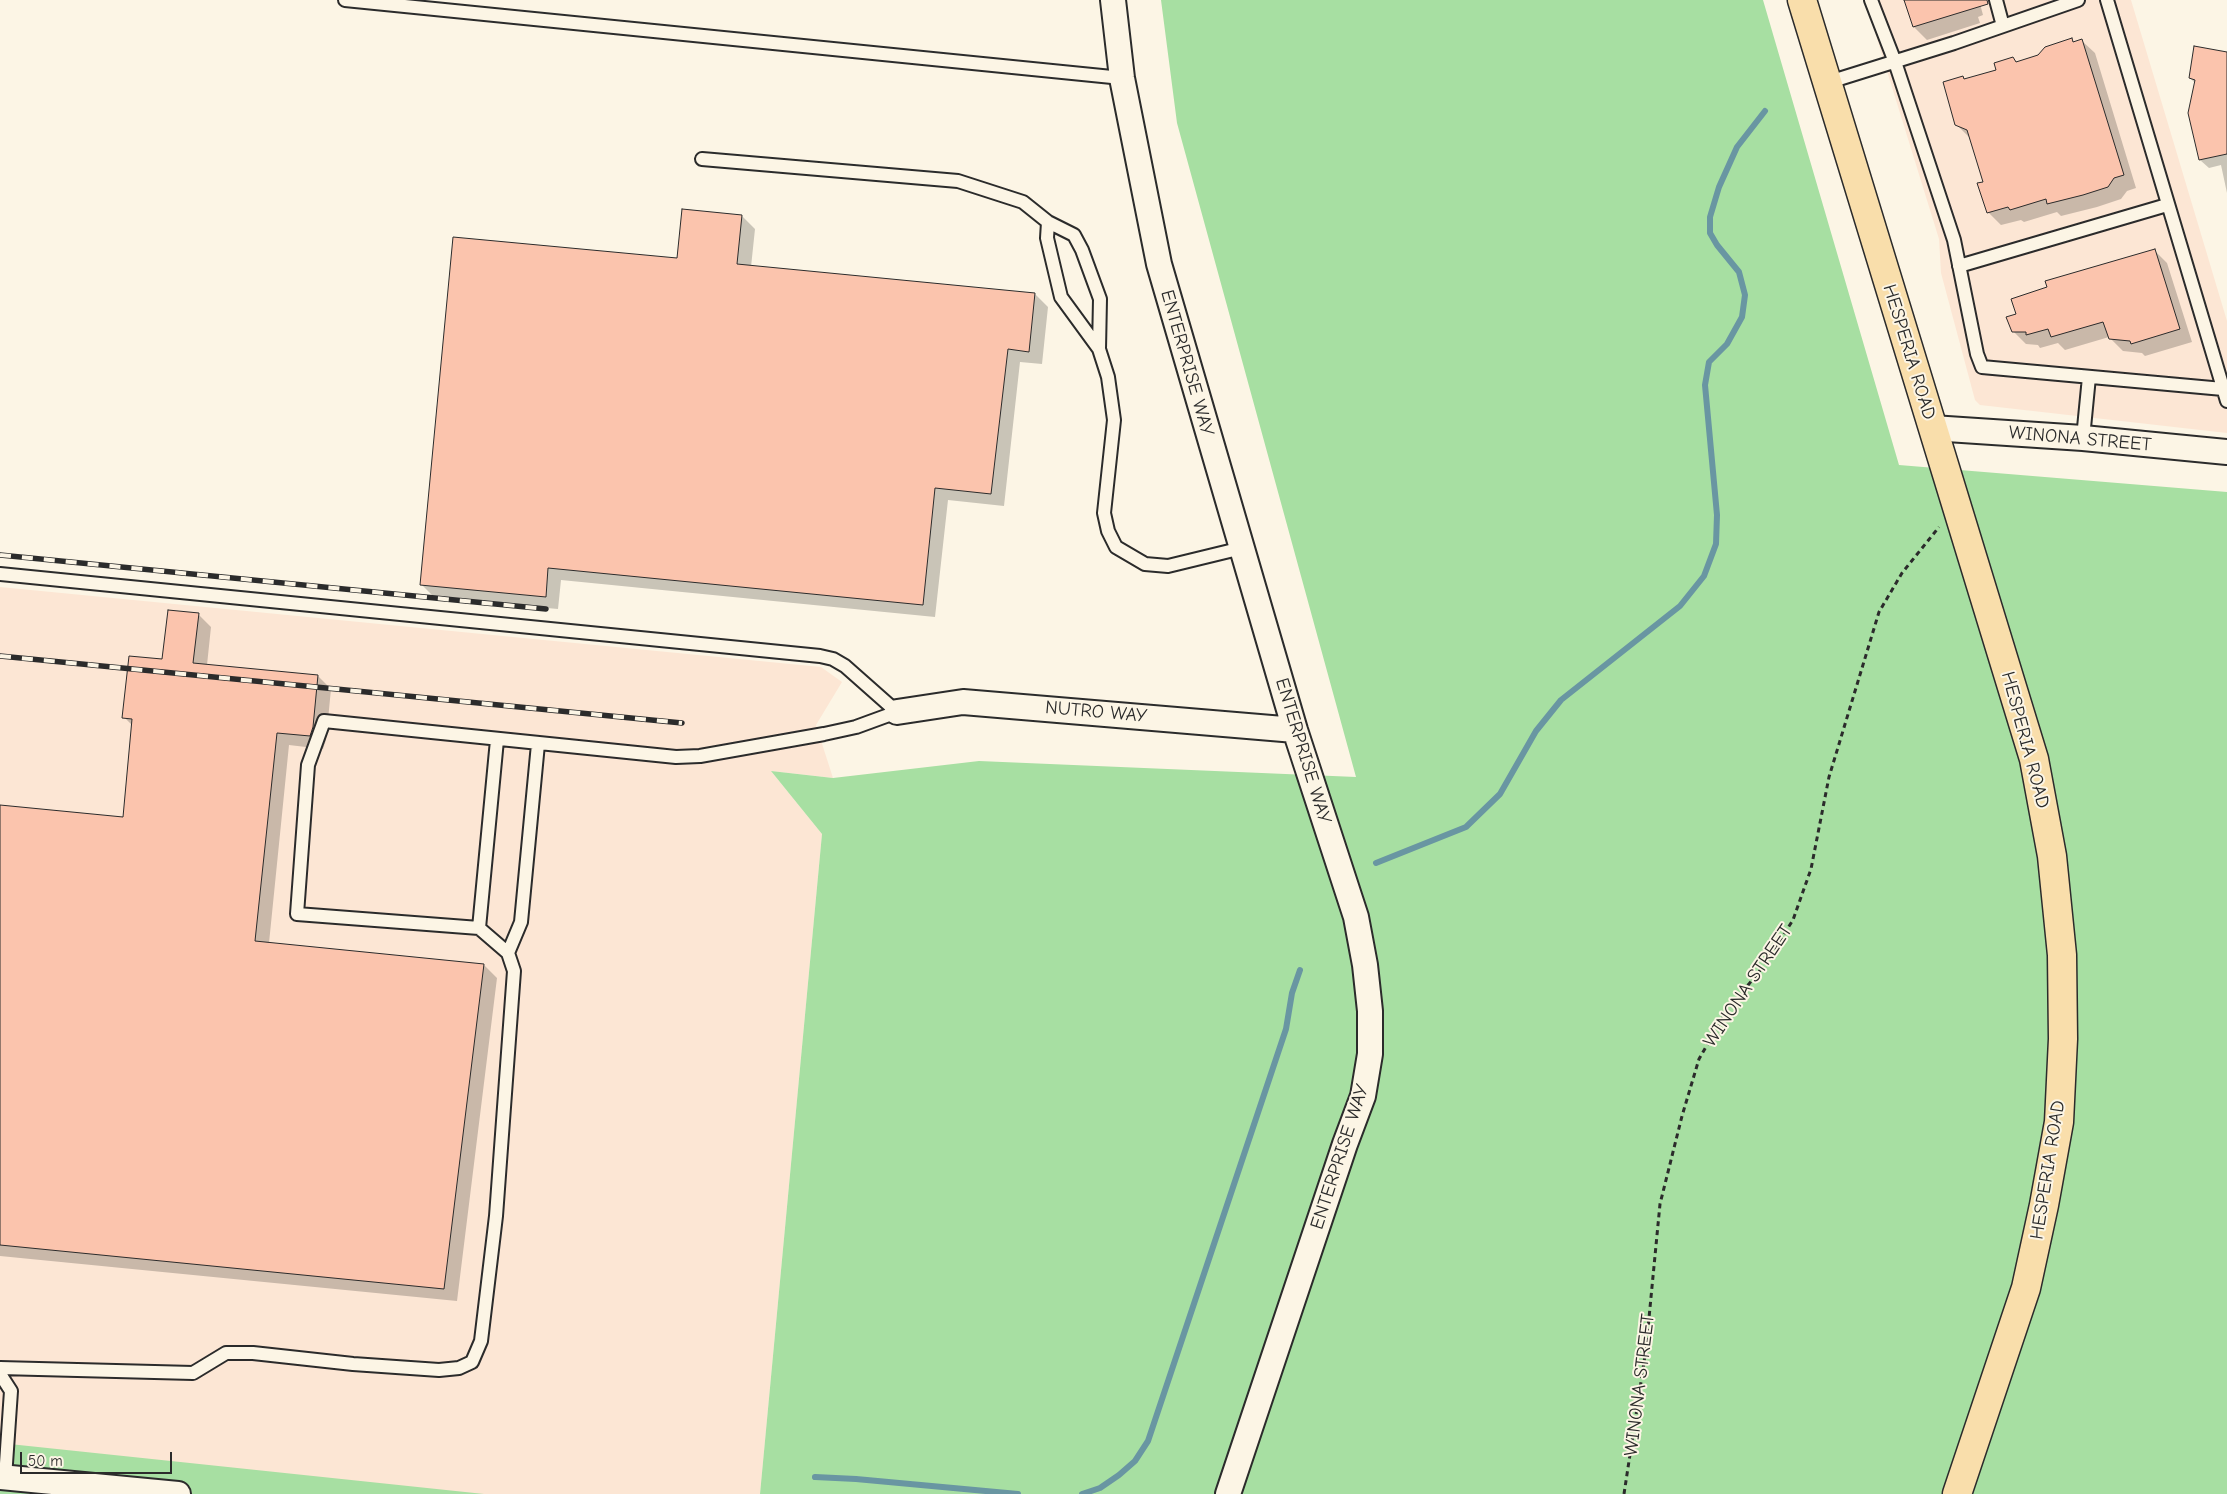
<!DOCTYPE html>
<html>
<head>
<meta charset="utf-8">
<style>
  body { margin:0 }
  #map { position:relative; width:2227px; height:1494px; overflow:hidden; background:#fcf5e5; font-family:"Comic Neue",sans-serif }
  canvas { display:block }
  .scale { position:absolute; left:20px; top:1452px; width:152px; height:22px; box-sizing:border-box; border:2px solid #2b2b2b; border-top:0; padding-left:6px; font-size:15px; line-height:18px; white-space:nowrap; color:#2b2b2b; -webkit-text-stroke:4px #fcf5e5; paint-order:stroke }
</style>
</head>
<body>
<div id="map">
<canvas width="2227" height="1494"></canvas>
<div class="scale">50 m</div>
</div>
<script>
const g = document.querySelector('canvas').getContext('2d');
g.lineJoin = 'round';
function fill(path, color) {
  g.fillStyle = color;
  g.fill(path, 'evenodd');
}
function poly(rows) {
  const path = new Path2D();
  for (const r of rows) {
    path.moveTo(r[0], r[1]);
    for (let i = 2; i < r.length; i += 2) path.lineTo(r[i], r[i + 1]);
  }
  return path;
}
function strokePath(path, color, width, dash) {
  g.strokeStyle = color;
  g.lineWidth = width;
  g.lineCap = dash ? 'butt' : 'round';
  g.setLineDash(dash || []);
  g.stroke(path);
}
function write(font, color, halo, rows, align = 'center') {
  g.font = font + ' "Comic Neue",sans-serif';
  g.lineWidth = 4;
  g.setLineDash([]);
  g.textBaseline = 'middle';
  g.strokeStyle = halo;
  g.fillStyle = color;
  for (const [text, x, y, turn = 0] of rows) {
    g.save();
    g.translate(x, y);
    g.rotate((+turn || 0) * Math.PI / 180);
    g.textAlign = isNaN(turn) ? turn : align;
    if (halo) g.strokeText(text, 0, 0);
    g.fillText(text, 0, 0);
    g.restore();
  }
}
fill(poly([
  [1865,0,2131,0,2227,321,2227,433,1980,405,1975,400,1941,273,1939,239],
  [0,587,821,667,842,682,816,725,833,778,771,771,822,834,760,1494,458,1494,0,1450]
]), '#fce6d4');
fill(poly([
  [1161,0,1763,0,1899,465,2227,492,2227,1494,760,1494,822,834,771,771,833,778,979,761,1356,777,1177,123],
  [0,1443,484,1494,0,1494]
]), '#a7dfa2');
fill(poly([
  [1904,0,1979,0,1983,15,1978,17,1980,23,1927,40,1914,27],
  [2071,39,2075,43,2082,41,2095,53,2136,188,2127,191,2121,199,2097,207,2061,216,2057,212,2024,222,2021,220,2001,225,1988,212,1985,183,1969,137,1956,124,1963,77,1965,80,1998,70,2013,58,2018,63,2039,56],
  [2227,53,2227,193,2221,165,2209,168,2200,160,2195,83,2190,78],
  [683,210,742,216,755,229,751,267,1035,294,1048,307,1042,364,1020,362,1004,506,948,500,935,617,561,580,558,609,435,598,422,585,678,260],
  [2154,250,2167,263,2192,342,2145,356,2142,353,2123,351,2109,337,2065,350,2058,343,2040,348,2038,345,2026,344,2013,331,2017,315],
  [198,614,211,627,207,665,318,676,331,689,326,740,323,749,289,745,269,943,484,965,497,978,457,1301,0,1256,0,806,124,818,133,726,124,717]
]), '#0003');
strokePath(poly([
  [1376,863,1466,827,1500,794,1536,731,1561,700,1680,606,1704,576,1716,544,1717,515,1705,385,1709,362,1727,344,1742,317,1745,295,1739,272,1717,245,1710,233,1710,217,1719,187,1737,147,1765,111],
  [815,1477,856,1479,1018,1494],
  [1082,1494,1100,1488,1119,1475,1135,1461,1148,1441,1286,1029,1292,993,1300,970]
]), '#6996a2', 6);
const building = poly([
  [1904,0,1987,0,1988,4,1913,27,1904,0],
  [2072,38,2073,42,2082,39,2124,175,2114,178,2108,187,2083,195,2047,204,2046,199,2010,210,2008,207,1987,213,1977,183,1983,182,1967,130,1955,125,1943,82,1963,76,1964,79,1996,70,1994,63,2013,57,2016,62,2038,55,2045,47,2072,38],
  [2194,46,2227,52,2227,154,2199,160,2188,113,2195,80,2189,78,2194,46],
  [682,209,742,215,737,264,1035,293,1029,352,1008,349,991,494,935,488,923,605,548,568,546,597,420,585,453,237,677,258,682,209],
  [2155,249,2180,329,2131,344,2130,341,2109,339,2103,322,2051,337,2048,329,2026,335,2026,332,2012,332,2006,317,2016,314,2011,299,2047,287,2045,281,2155,249],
  [168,610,199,613,193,663,318,675,313,727,310,736,277,733,255,941,484,964,444,1289,0,1245,0,805,123,817,132,719,122,718,129,656,162,659,168,610]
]);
fill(building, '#fbc4ad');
strokePath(building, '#2b2b2b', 1);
const lane = poly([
  [345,0,1122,78],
  [1871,0,1895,62,1954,240,1977,354,1982,367,2223,389],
  [1996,0,2003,26],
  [2107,0,2227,401],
  [1826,83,1954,43,2078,0],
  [702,159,958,181,1023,202,1048,222,1074,235,1082,250,1100,299,1099,349],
  [1048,222,1047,238,1061,297,1099,349,1108,377,1114,420,1104,513,1108,531,1116,547,1145,564,1168,566,1242,548],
  [1959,266,2167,205],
  [2083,438,2089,377],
  [0,574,820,656,833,659,845,666,897,712,856,727,824,734,700,756,676,757,324,721,308,765,297,914,479,928,497,740],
  [508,953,521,922,538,744],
  [0,1368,193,1373,226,1353,253,1353,353,1364,439,1370,459,1368,472,1362,481,1341,496,1216,514,971,508,953,479,928],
  [0,1374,11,1391,5,1478]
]);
const street = poly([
  [1113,0,1122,78,1159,264,1295,730,1356,917,1365,965,1370,1011,1370,1054,1363,1096,1345,1144,1228,1494],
  [1932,428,2083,438,2227,452],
  [897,712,963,702,1295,730],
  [0,1477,178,1494]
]);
const primary = poly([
  [1802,0,2034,759,2052,856,2062,955,2063,1039,2059,1122,2044,1205,2026,1288,1957,1494]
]);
strokePath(lane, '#2b2b2b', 16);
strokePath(street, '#2b2b2b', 28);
strokePath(primary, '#2b2b2b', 31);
strokePath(poly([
  [1624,1494,1646,1349,1660,1204,1682,1116,1699,1059,1726,1012,1762,968,1793,920,1811,869,1829,777,1879,612,1902,573,1939,527]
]), '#2b2b2b', 3, [5, 4]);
strokePath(lane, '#fcf5e5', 12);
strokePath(street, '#fcf5e5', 24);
strokePath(primary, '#f9deab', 28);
const rail = poly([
  [0,555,546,609],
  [0,656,682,723]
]);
strokePath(rail, '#2b2b2b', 5.5);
strokePath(rail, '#fcf5e5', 4, [11]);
write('19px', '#2b2b2b', '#fcf5e5', [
  ["HESPERIA ROAD",1909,352,73],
  ["ENTERPRISE WAY",1187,363,74],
  ["WINONA STREET",2080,439,5],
  ["NUTRO WAY",1096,712,5],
  ["HESPERIA ROAD",2025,740,75],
  ["ENTERPRISE WAY",1303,751,73],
  ["WINONA STREET",1748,986,-56],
  ["ENTERPRISE WAY",1340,1157,-72],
  ["HESPERIA ROAD",2048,1170,-81],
  ["WINONA STREET",1640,1385,-83]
]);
</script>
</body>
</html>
